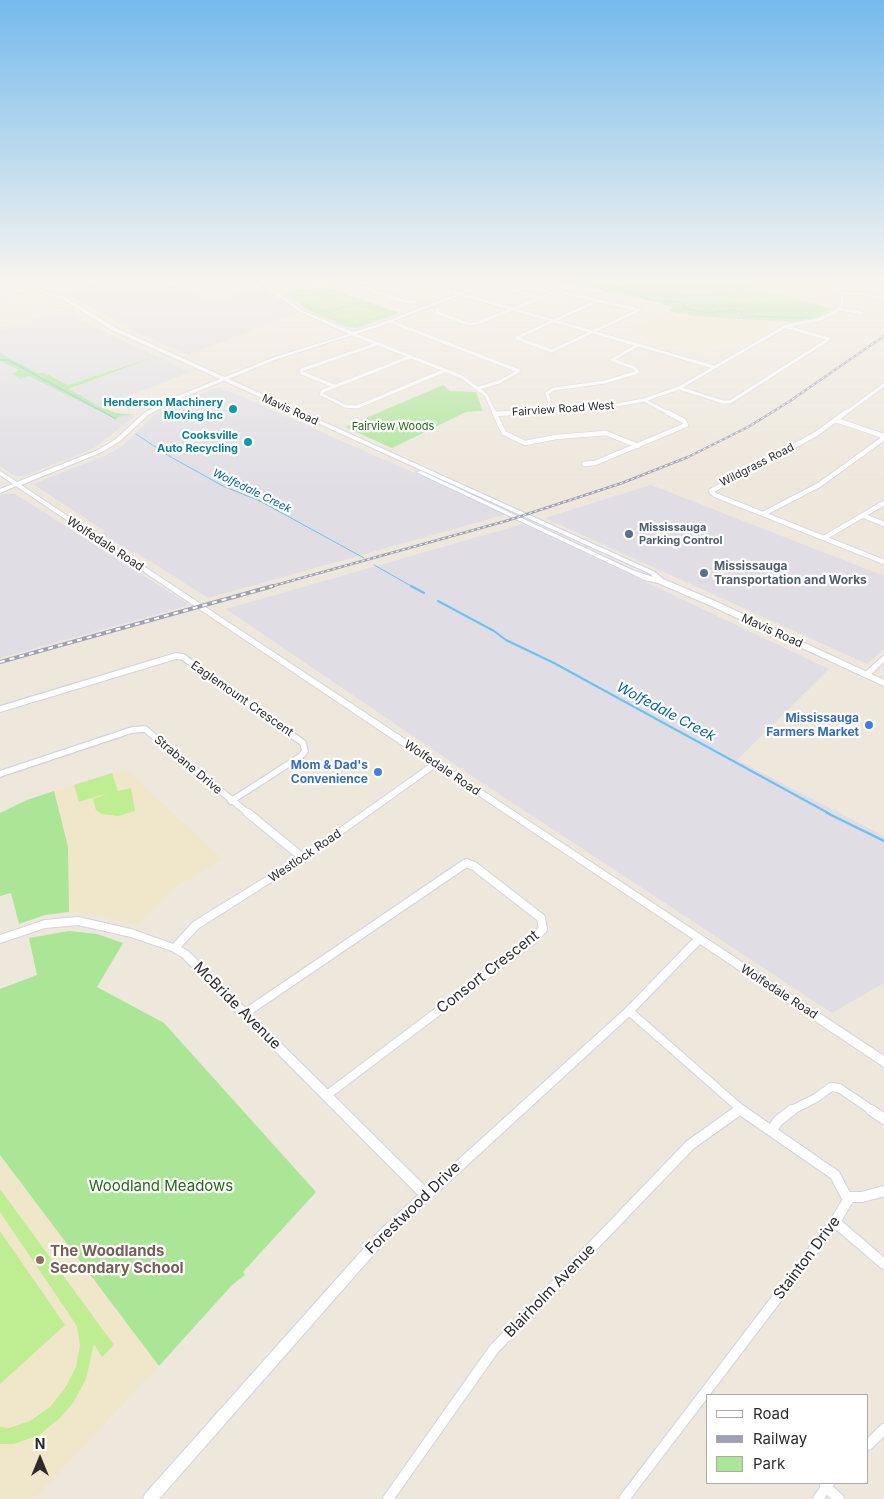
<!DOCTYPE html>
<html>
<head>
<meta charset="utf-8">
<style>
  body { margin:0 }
  #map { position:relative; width:884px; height:1499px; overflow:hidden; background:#ede7dc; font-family:Inter,sans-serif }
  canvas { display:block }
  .legend { position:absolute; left:706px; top:1394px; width:162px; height:90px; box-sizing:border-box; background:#fff; border:1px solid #aaa; margin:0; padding:6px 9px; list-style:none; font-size:15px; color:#2b2b2b }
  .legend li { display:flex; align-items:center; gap:10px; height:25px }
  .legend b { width:25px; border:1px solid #aaa }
  .north { position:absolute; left:15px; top:1434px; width:50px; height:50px; -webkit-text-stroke:4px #fff; paint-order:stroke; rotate:0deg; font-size:14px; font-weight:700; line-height:20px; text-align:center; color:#2b2b2b }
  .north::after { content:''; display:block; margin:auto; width:18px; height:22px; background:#2b2b2b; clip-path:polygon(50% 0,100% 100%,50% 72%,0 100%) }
</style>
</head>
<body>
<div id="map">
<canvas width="884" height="1499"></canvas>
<ul class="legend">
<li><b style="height:6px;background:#fff"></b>Road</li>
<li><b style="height:6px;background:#9ea0b6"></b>Railway</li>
<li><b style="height:14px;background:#aae696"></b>Park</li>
</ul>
<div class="north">N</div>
</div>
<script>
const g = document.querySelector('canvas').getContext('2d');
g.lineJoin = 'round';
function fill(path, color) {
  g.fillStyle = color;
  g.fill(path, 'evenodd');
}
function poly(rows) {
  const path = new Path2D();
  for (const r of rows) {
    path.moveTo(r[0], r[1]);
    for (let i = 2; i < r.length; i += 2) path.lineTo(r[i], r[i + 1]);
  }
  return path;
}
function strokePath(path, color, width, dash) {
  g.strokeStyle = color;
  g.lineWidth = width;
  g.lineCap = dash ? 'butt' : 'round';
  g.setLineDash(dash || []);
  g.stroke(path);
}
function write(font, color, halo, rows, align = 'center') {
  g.font = font + ' Inter,sans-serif';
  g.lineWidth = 4.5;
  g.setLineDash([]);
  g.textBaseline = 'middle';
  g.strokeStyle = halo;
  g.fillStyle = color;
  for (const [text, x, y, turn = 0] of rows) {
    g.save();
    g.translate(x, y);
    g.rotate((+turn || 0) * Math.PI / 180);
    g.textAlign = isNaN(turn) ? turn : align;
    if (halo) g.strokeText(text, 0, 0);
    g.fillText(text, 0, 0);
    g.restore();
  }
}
fill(poly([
  [104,280,160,280,236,311,215,301,263,287,297,312,188,355,143,335,66,293],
  [71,308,82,318,79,320,156,356,68,385,45,373,38,373,0,353,0,330],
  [157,356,191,372,100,407,68,390],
  [0,361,114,419,122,416,135,416,94,448,23,476,15,476,0,466],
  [220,387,507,514,208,598,136,552,133,553,100,533,105,531,33,484,104,456,121,447,155,414,178,402],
  [651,485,884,576,884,649,867,664,545,518],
  [4,494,15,494,190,605,0,658,0,496],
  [523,524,829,669,737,760,884,836,884,983,832,1013,466,772,226,609]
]), '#e0dde5');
fill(poly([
  [731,280,819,280,833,291,837,299,834,309,729,282],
  [668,311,733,320,793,322,767,330,745,343,726,338,700,353,627,332],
  [125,769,223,859,176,887,138,925,93,914,69,912,68,847,54,791],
  [0,1155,159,1366,34,1499,0,1499]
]), '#f0e7cb');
fill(poly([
  [555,280,672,282,671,280,731,280,729,282,834,309,818,317,793,322,695,316,668,311,672,307,656,302],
  [322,286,399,313,357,328,347,327,310,311,283,293],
  [0,353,38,373,45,373,68,385,157,356,69,389,100,407,116,413,136,415,122,416,115,419,29,376,20,379,12,374,19,370,0,361],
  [443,385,450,391,476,392,483,411,466,412,392,448,345,427],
  [54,791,68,847,69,912,45,915,19,924,11,893,0,896,0,813,27,800],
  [69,931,97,934,123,943,97,987,164,1023,316,1192,243,1272,245,1275,232,1285,159,1366,0,1155,0,989,37,975,29,938]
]), '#aae696');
fill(poly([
  [678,280,710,280,714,294,681,293],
  [745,291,760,293,776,297,757,306,721,297],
  [338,295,355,301,327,311,309,305],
  [362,307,388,313,357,323,330,312,344,308],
  [112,773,118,791,131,788,135,811,118,816,102,814,96,810,93,799,108,793,79,802,74,785],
  [0,1189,114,1345,102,1357,94,1344,86,1379,73,1403,60,1418,39,1435,14,1444,0,1444,0,1427,9,1428,30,1421,50,1407,65,1388,76,1367,80,1345,77,1326,0,1212],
  [0,1231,65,1325,0,1384]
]), '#beee91');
strokePath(poly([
  [558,280,592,285,609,292,630,292,652,300,679,302,684,304,685,308,706,313,733,310,742,312,741,315,744,316,812,318],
  [0,360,8,360,116,419],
  [136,434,169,456,223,486,260,501,364,558],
  [374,565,413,587]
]), '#6ac3f4', 1);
strokePath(poly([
  [411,586,424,593],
  [438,601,494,631,506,640,554,663,830,814]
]), '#6ac3f4', 2);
strokePath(poly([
  [827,813,884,841]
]), '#6ac3f4', 2.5);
const minorFar4 = poly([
  [342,280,403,301,415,302],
  [412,280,714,367],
  [509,280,500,285,540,298],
  [879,280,884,281],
  [368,289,390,280],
  [841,293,865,294,884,299],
  [438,309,437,313,468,324,478,323,557,291,639,310,552,351,516,338,597,301],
  [840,309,862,313],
  [389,321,519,371,499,382,479,388],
  [353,334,462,377,486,395,495,414],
  [410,357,323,391,321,394,345,406,357,407,446,370],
  [334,386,302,373,301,370,377,344],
  [679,388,723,402,730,402,829,339,787,327],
  [644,400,670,414],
  [552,411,547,393,554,389,605,382,638,372,635,368,612,360,636,346],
  [503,414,606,407,644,400,679,388,786,326,821,319,837,311,842,304,842,295,824,280],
  [844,414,884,385]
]);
const minorFar3 = poly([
  [494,412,504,433,525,443,556,437,606,433,638,446],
  [846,412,816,434,711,491,715,495,884,562],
  [496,414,522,412],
  [836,420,884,436],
  [584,464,595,463,686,425,684,421,667,412],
  [763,514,819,485,884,438],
  [864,516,884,524],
  [824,538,884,503]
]);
const minorFar2 = poly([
  [0,709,176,656,183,657,303,743,305,751,301,756,231,801],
  [0,774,132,730,145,729,249,814]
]);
const minorFar1 = poly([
  [248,813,303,858],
  [629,1011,743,1111],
  [244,1014,466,863,474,866,541,918,543,929,534,939,327,1095],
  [737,1111,740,1109],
  [790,1111,816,1098,831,1087,839,1088,873,1111]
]);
const minor = poly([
  [871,1110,884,1119],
  [771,1131,778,1121,792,1110],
  [847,1197,862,1197,884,1191],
  [835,1222,884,1264],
  [868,1445,884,1429],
  [825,1486,839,1499],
  [388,1499,494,1349,690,1145,739,1110],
  [624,1499,835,1222,848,1200,835,1175,741,1110],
  [818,1499,829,1483]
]);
const tertiary = poly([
  [256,280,261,280,302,310,353,332,379,324,493,280,499,280,381,326,277,359,174,401,148,415,120,441,102,452,21,485,884,1056,884,1067,700,944,632,1014,389,1237,159,1499,143,1499,145,1494,381,1229,418,1195,182,957,172,951,131,937,78,925,45,928,0,943,0,935,45,920,78,917,131,929,173,944,193,922,300,856,430,764,16,486,0,493,0,489,13,484,0,475,0,471,17,482,98,450,116,439,144,413,170,399,275,357,349,334,300,312,256,280],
  [436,767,693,939,626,1008,427,1188,188,951,181,947,199,928,306,860,436,767],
  [884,656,884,662,868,677,864,677,863,675,864,673,882,657,884,656]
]);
const secondary = poly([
  [19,280,25,280,34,285,50,280,58,280,38,287,53,294,63,296,116,328,655,572,663,579,715,601,884,680,884,686,709,605,658,583,644,580,628,572,416,472,421,471,632,570,653,577,651,574,112,330,60,298,50,296,34,288,0,297,0,295,30,286,19,280]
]);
strokePath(minorFar4, '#d1d3e4', 4.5);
strokePath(minorFar3, '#d1d3e4', 6);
strokePath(minorFar2, '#d1d3e4', 8);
strokePath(minorFar1, '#d1d3e4', 10);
strokePath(minor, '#d1d3e4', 12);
strokePath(tertiary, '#d1d3e4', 2);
strokePath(secondary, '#d1d3e4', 2);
strokePath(minorFar4, '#fff', 3);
strokePath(minorFar3, '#fff', 4.5);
strokePath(minorFar2, '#fff', 5.5);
strokePath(minorFar1, '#fff', 8);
strokePath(minor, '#fff', 10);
fill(tertiary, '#fff');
fill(secondary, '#fff');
const railFar1 = poly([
  [269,587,506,521,622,483,688,457,748,427,787,403,884,336]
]);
const rail = poly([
  [0,662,273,586]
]);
strokePath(railFar1, '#9ea0b6', 2.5);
strokePath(rail, '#9ea0b6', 4);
strokePath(railFar1, '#fff', 1, [3]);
strokePath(rail, '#fff', 2, [5]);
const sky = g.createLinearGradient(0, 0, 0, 490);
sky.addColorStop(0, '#75baed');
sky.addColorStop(0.57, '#f7f4ef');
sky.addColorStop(1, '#f7f4ef00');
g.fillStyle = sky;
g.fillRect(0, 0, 884, 490);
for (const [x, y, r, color] of [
  [233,409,5,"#0f9aa8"],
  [248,442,5,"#0f9aa8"],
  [629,534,5,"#5c6f8a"],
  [704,573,5,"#5c6f8a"],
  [869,725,5,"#3f7fe0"],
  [378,772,5,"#3f7fe0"],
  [40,1260,5,"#8d6e63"]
]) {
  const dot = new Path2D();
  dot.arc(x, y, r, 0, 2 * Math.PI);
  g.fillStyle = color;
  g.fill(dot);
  strokePath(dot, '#fff', 2);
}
write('bold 11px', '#0d838f', '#fff', [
  ["Henderson Machinery",223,403],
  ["Moving Inc",223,416],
  ["Cooksville",238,436],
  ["Auto Recycling",238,449]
], 'right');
write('11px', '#2b2b2b', '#fff', [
  ["Fairview Road West",563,409,-4],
  ["Mavis Road",290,410,24],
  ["Wildgrass Road",757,465,-27]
]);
write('11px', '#216b17', '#fff', [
  ["Fairview Woods",393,427]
]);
write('italic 11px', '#075fa2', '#fff', [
  ["Wolfedale Creek",252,491,26]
]);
write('bold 11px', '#4e5e75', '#fff', [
  ["Mississauga",639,528],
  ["Parking Control",639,541]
], 'left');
write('12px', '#2b2b2b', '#fff', [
  ["Wolfedale Road",105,544,33],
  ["Mavis Road",772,631,24],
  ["Eaglemount Crescent",242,699,35],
  ["Strabane Drive",188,765,40],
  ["Wolfedale Road",442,768,34],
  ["Westlock Road",305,856,-34],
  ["Wolfedale Road",779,992,33]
]);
write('bold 12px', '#4e5e75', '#fff', [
  ["Mississauga",714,566],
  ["Transportation and Works",714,580]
], 'left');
write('bold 12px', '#366cbe', '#fff', [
  ["Mississauga",859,718],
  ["Farmers Market",859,732],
  ["Mom & Dad's",368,765],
  ["Convenience",368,779]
], 'right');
write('italic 14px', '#075fa2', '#fff', [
  ["Wolfedale Creek",666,712,28]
]);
write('15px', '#2b2b2b', '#fff', [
  ["Consort Crescent",488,972,-38],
  ["McBride Avenue",237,1006,45],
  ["Forestwood Drive",413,1208,-44],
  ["Stainton Drive",807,1258,-53],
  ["Blairholm Avenue",550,1291,-46]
]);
write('15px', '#216b17', '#fff', [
  ["Woodland Meadows",161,1186]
]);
write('bold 15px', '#785e54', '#fff', [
  ["The Woodlands",50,1251],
  ["Secondary School",50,1268]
], 'left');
</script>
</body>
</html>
